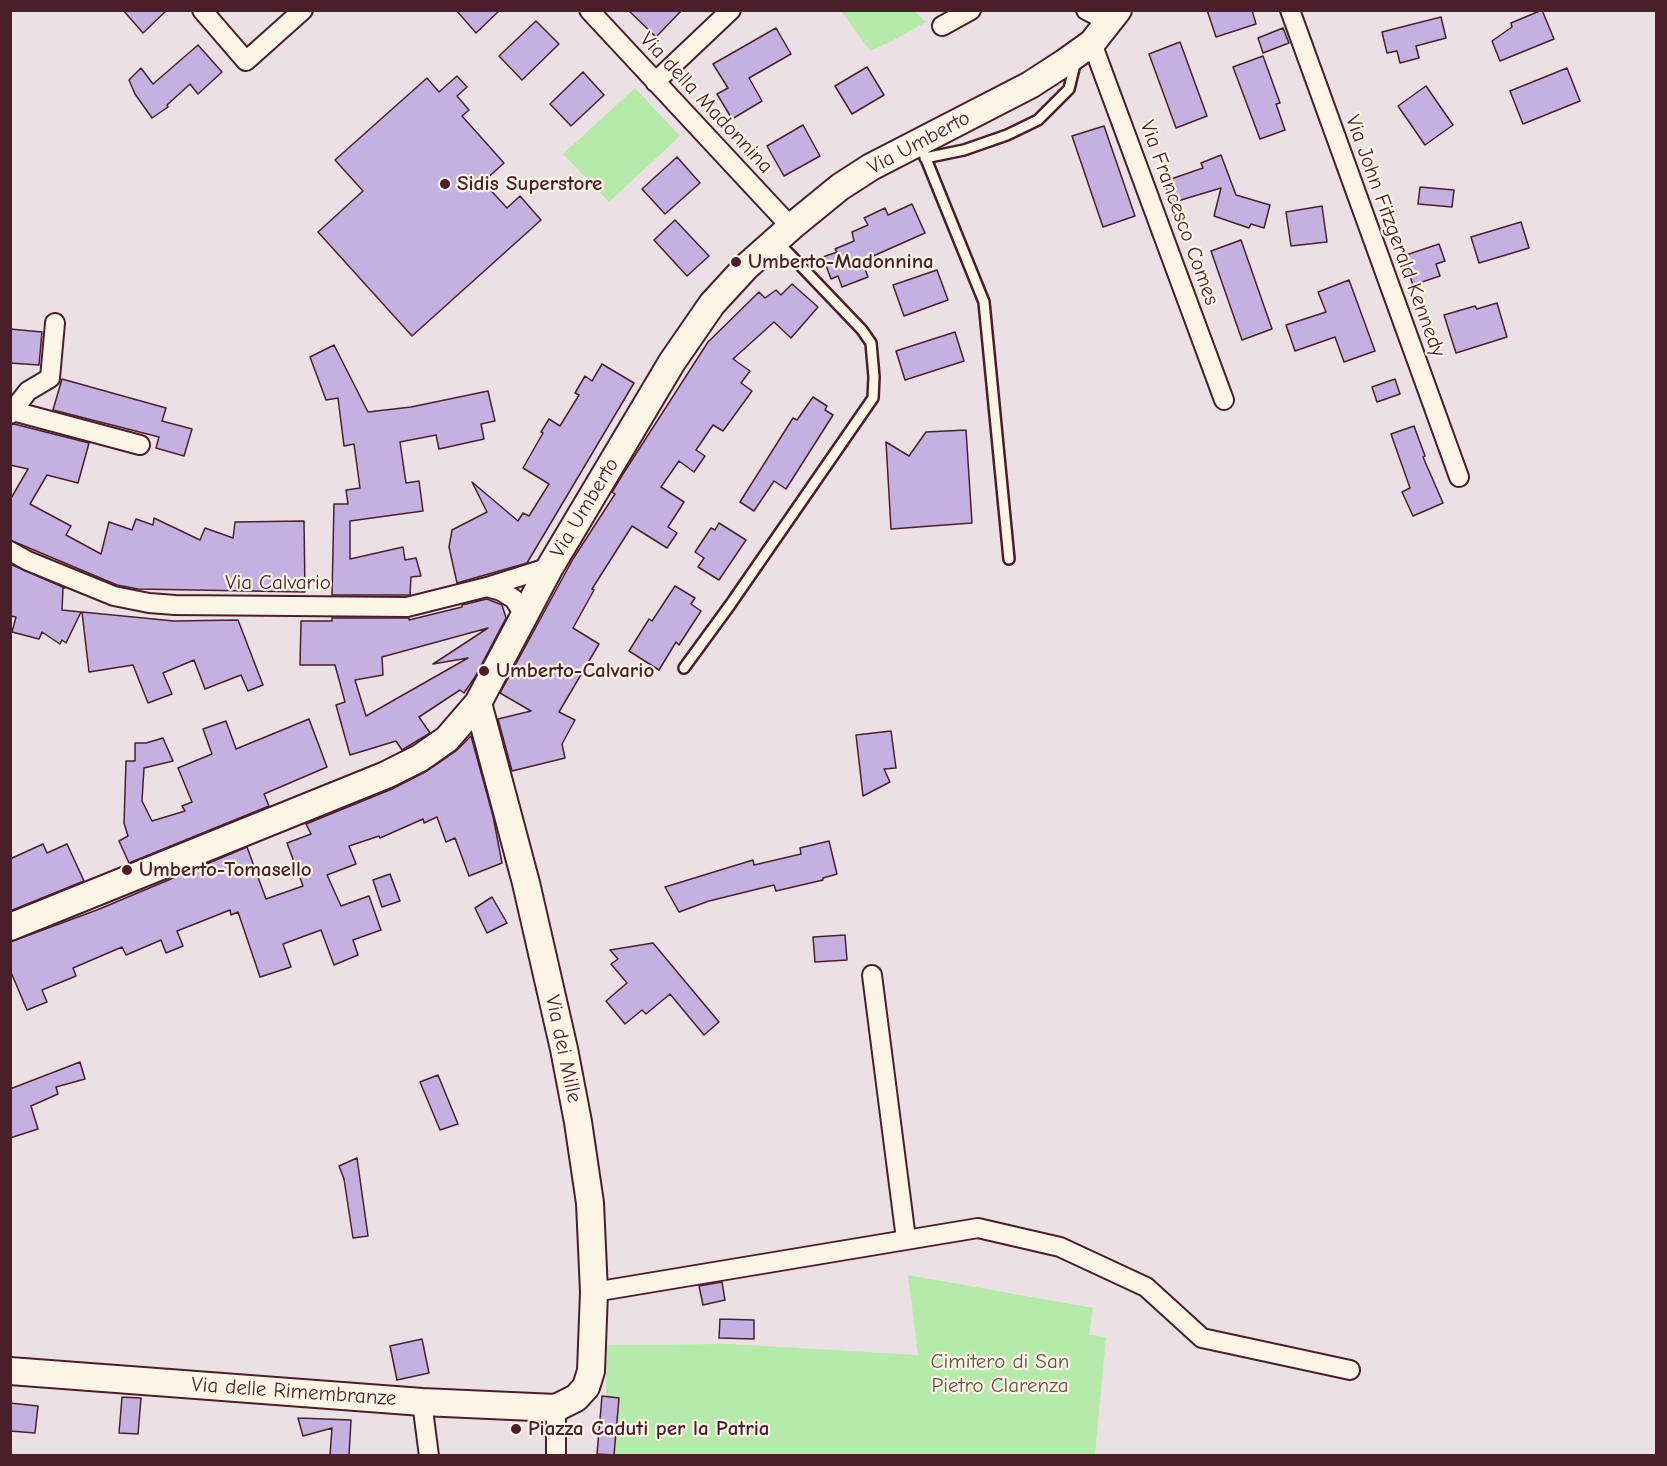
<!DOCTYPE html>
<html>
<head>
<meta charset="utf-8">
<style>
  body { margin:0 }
  #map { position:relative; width:1667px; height:1466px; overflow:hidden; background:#ebe1e4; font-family:"Comic Neue",sans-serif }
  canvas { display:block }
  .frame { position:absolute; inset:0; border:12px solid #4a1f2b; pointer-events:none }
</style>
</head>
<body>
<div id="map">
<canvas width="1667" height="1466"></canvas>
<div class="frame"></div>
</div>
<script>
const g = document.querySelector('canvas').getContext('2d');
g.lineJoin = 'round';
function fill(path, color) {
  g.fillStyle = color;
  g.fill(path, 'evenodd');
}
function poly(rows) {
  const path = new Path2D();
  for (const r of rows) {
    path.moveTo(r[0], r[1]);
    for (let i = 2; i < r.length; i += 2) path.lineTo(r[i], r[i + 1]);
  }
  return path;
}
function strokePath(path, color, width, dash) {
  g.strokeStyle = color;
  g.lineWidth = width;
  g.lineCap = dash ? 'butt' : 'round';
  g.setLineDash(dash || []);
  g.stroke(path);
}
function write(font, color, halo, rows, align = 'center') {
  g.font = font + ' "Comic Neue",sans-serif';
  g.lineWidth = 4.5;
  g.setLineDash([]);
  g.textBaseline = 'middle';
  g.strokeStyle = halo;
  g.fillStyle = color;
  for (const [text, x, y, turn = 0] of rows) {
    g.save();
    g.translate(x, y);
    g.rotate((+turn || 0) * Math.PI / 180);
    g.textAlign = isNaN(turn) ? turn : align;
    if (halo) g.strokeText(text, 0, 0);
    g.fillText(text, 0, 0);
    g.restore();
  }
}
fill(poly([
  [841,11,914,11,926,22,892,41,870,51],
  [635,88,680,136,609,202,563,154],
  [908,1275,1093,1308,1089,1335,1106,1337,1095,1455,619,1456,605,1450,607,1345,731,1344,918,1355]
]), '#b5eaab');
const building = poly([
  [123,10,167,10,143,33,123,10],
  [456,10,500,10,476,33,456,10],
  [628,10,682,10,656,37,628,10],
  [1207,10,1252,10,1256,24,1216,37,1207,10],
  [1542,10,1554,39,1500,61,1492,41,1512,27,1511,23,1542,10],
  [1441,17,1446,38,1416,46,1419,58,1400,63,1397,51,1387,53,1382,32,1441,17],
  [536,21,559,44,522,80,499,56,536,21],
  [776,28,791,54,749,78,762,101,732,119,717,94,728,88,713,64,776,28],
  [1283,28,1289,43,1263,53,1258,38,1283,28],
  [1180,42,1207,116,1176,128,1149,54,1180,42],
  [198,45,222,72,198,94,190,84,167,105,168,107,152,118,135,94,129,80,141,68,153,84,198,45],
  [1263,56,1280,103,1276,104,1285,130,1260,139,1233,67,1263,56],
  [867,67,884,95,852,114,835,86,867,67],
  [1567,68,1580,101,1523,124,1510,91,1567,68],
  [583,72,604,95,571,126,550,104,583,72],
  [457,76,467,87,457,96,469,110,462,116,504,163,483,182,507,208,520,196,541,220,412,336,318,232,363,191,335,160,427,78,439,92,457,76],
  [1426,86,1453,125,1425,145,1398,106,1426,86],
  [803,125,820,156,784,176,767,146,803,125],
  [1104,126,1135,216,1103,227,1072,136,1104,126],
  [1221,155,1236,195,1270,205,1264,228,1251,224,1249,228,1214,216,1221,188,1171,203,1166,186,1172,184,1171,179,1203,168,1201,163,1221,155],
  [677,157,700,183,665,214,642,189,677,157],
  [1420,187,1454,190,1452,207,1418,204,1420,187],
  [912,204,925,233,862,261,868,277,842,287,838,276,831,279,823,257,837,252,835,249,854,241,852,232,868,225,864,218,885,208,888,215,912,204],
  [1322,206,1327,242,1291,246,1286,212,1322,206],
  [675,220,709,256,687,276,654,240,675,220],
  [1521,222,1529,248,1479,263,1471,237,1521,222],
  [1241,240,1272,329,1242,340,1211,251,1241,240],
  [1439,244,1445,261,1436,264,1440,276,1413,285,1403,256,1439,244],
  [937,270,948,300,904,316,893,285,937,270],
  [1349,280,1375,351,1344,362,1335,337,1295,351,1286,325,1326,312,1318,292,1349,280],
  [792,284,818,307,791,338,774,322,733,359,750,371,741,383,752,391,723,431,713,425,696,450,705,456,694,472,679,461,661,487,684,502,668,527,677,533,667,548,632,526,592,589,594,590,573,628,599,644,559,712,575,720,562,744,565,758,512,771,498,719,531,711,500,693,573,559,615,494,612,492,623,474,708,342,759,292,765,298,776,290,781,295,792,284],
  [1497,303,1507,337,1456,353,1444,315,1475,306,1477,309,1497,303],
  [10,329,42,332,39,365,10,363,10,329],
  [955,332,964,361,905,380,896,351,955,332],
  [334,345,368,412,411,407,488,391,495,421,481,424,484,439,439,449,436,435,400,442,406,483,419,481,423,511,350,521,350,559,403,547,405,560,416,558,421,576,411,577,410,595,332,595,334,504,348,504,346,490,360,488,354,444,344,446,338,398,326,400,310,357,334,345],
  [602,364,634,383,527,563,457,583,449,547,452,530,487,512,472,482,518,521,523,513,529,516,549,484,523,468,543,433,541,432,549,419,560,426,579,395,575,393,585,376,592,381,602,364],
  [62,379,166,408,162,421,192,429,184,456,156,448,159,437,53,410,62,379],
  [1395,379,1400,394,1377,402,1372,387,1395,379],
  [813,397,827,406,825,410,833,415,786,489,774,481,754,511,740,502,793,418,797,420,813,397],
  [14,424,89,443,78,483,47,475,30,504,71,526,66,535,101,554,109,522,132,530,136,519,153,525,154,518,200,540,205,528,233,538,235,522,304,521,305,592,138,589,117,585,10,540,10,500,28,469,10,465,10,425,14,424],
  [1414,426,1425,456,1423,457,1443,503,1413,516,1402,492,1410,488,1391,434,1414,426],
  [966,430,972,523,891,529,886,442,909,456,926,432,966,430],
  [719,523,746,540,719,580,698,567,704,558,695,552,711,528,715,530,719,523],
  [10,564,65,588,63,588,62,610,81,612,66,643,62,640,60,644,42,632,39,639,12,632,16,617,10,616,10,564],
  [675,586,695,598,691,604,701,611,679,645,676,642,659,670,629,651,649,619,652,621,675,586],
  [487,599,502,605,506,618,475,677,464,693,460,690,419,717,430,733,402,750,396,741,350,755,336,705,345,702,335,665,300,665,301,621,332,621,332,618,409,618,409,620,462,607,462,605,487,599],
  [488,628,433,664,468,658,366,716,355,680,383,675,382,657,488,628],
  [82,612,174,621,238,620,263,685,248,691,241,675,205,689,194,660,163,673,172,694,148,703,133,665,89,672,82,612],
  [309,719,327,767,264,794,269,806,129,863,119,841,128,836,124,823,126,761,135,761,135,743,146,743,163,738,173,761,144,768,142,801,152,821,185,811,182,806,192,802,178,768,212,754,203,729,226,721,236,749,309,719],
  [891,731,896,768,884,769,890,782,863,796,856,735,891,731],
  [471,736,493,816,502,863,469,876,455,838,446,842,437,817,424,823,423,819,380,838,379,836,349,846,356,864,327,875,341,906,369,896,381,930,353,940,358,955,334,965,321,930,283,944,291,967,260,977,238,912,231,915,230,910,177,931,183,946,166,953,161,940,126,955,122,947,73,968,76,976,42,990,47,1002,27,1010,10,970,10,942,97,910,247,847,266,899,303,886,287,843,311,834,306,824,392,789,427,771,456,751,471,736],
  [829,841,837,874,823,878,823,880,776,891,774,885,709,901,679,912,665,887,753,860,754,865,801,854,800,848,829,841],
  [43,844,47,853,67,844,84,881,10,911,10,859,43,844],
  [390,874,400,901,382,907,373,880,390,874],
  [492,897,507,923,487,933,475,908,492,897],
  [845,935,847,960,815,962,813,937,845,935],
  [653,943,719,1022,704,1035,670,994,646,1014,642,1010,625,1024,606,1001,627,983,611,964,618,959,610,950,653,943],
  [80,1062,85,1079,56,1087,58,1094,31,1106,38,1129,10,1138,10,1089,80,1062],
  [438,1075,458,1124,440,1130,420,1082,438,1075],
  [357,1158,368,1236,353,1238,344,1179,339,1166,357,1158],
  [722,1282,725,1300,703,1305,699,1286,722,1282],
  [720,1319,754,1320,754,1339,719,1338,720,1319],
  [422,1339,429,1373,397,1380,390,1346,422,1339],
  [602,1396,619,1398,614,1455,597,1454,602,1396],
  [122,1397,141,1398,138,1434,119,1433,122,1397],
  [10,1403,38,1406,35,1433,10,1431,10,1403],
  [298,1418,351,1420,349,1455,330,1455,332,1428,303,1436,298,1418]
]);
fill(building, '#c4b1e1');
strokePath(building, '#4a1f2b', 1.5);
const service = poly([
  [920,144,984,302,1009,559],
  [925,158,964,150,1007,135,1038,120,1069,89,1076,60],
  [684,668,730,605,873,398,874,377,871,343,862,330,778,242]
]);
const minor = poly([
  [202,10,246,61,303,10],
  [589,10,791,227],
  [1086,10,1109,22],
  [1290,10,1459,477],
  [942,26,971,10],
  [1092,43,1224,400],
  [655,82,731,10],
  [13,411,140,445],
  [10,414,28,391,50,378,55,323],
  [10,551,28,561,114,596,149,603,175,605,407,607,487,587,550,567],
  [487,587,501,591,514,599,525,616],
  [872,975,906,1239],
  [594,1292,978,1228,1060,1247,1146,1287,1202,1338,1350,1370],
  [422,1402,429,1456],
  [556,1408,556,1456]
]);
const secondary = poly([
  [10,927,386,775,420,758,447,739,478,703,550,567,672,362,712,304,746,267,791,227,840,187,871,167,1030,85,1064,63,1092,43,1118,10],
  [10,1371,422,1402,556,1408,576,1398,586,1387,591,1371,594,1292,590,1203,578,1122,564,1049,526,883,478,703]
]);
strokePath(service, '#4a1f2b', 14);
strokePath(minor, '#4a1f2b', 22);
strokePath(secondary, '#4a1f2b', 30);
strokePath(service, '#fcf5e5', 9);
strokePath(minor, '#fcf5e5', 18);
strokePath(secondary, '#fcf5e5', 26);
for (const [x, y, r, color] of [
  [445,184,6,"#4a1f2b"],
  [736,262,6,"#4a1f2b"],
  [484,671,6,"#4a1f2b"],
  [127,870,6,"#4a1f2b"],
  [516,1429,6,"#4a1f2b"]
]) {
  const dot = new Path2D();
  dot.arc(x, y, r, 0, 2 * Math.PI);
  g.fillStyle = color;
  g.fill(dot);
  strokePath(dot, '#fcf5e5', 2);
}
write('21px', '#4a1f2b', '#fcf5e5', [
  ["Via della Madonnina",706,103,47],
  ["Via Umberto",919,143,-28],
  ["Via Francesco Comes",1179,213,70],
  ["Via John Fitzgerald Kennedy",1395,236,70],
  ["Via Umberto",585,508,-59],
  ["Via Calvario",278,583],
  ["Via dei Mille",563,1049,78],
  ["Via delle Rimembranze",294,1392,4]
]);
write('bold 21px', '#4a1f2b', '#fcf5e5', [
  ["Sidis Superstore",457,184],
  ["Umberto-Madonnina",748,262],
  ["Umberto-Calvario",496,671],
  ["Umberto-Tomasello",139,870],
  ["Piazza Caduti per la Patria",528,1429]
], 'left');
write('21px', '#65524b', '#fcf5e5', [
  ["Cimitero di San",1000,1362],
  ["Pietro Clarenza",1000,1386]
]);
</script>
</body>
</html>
